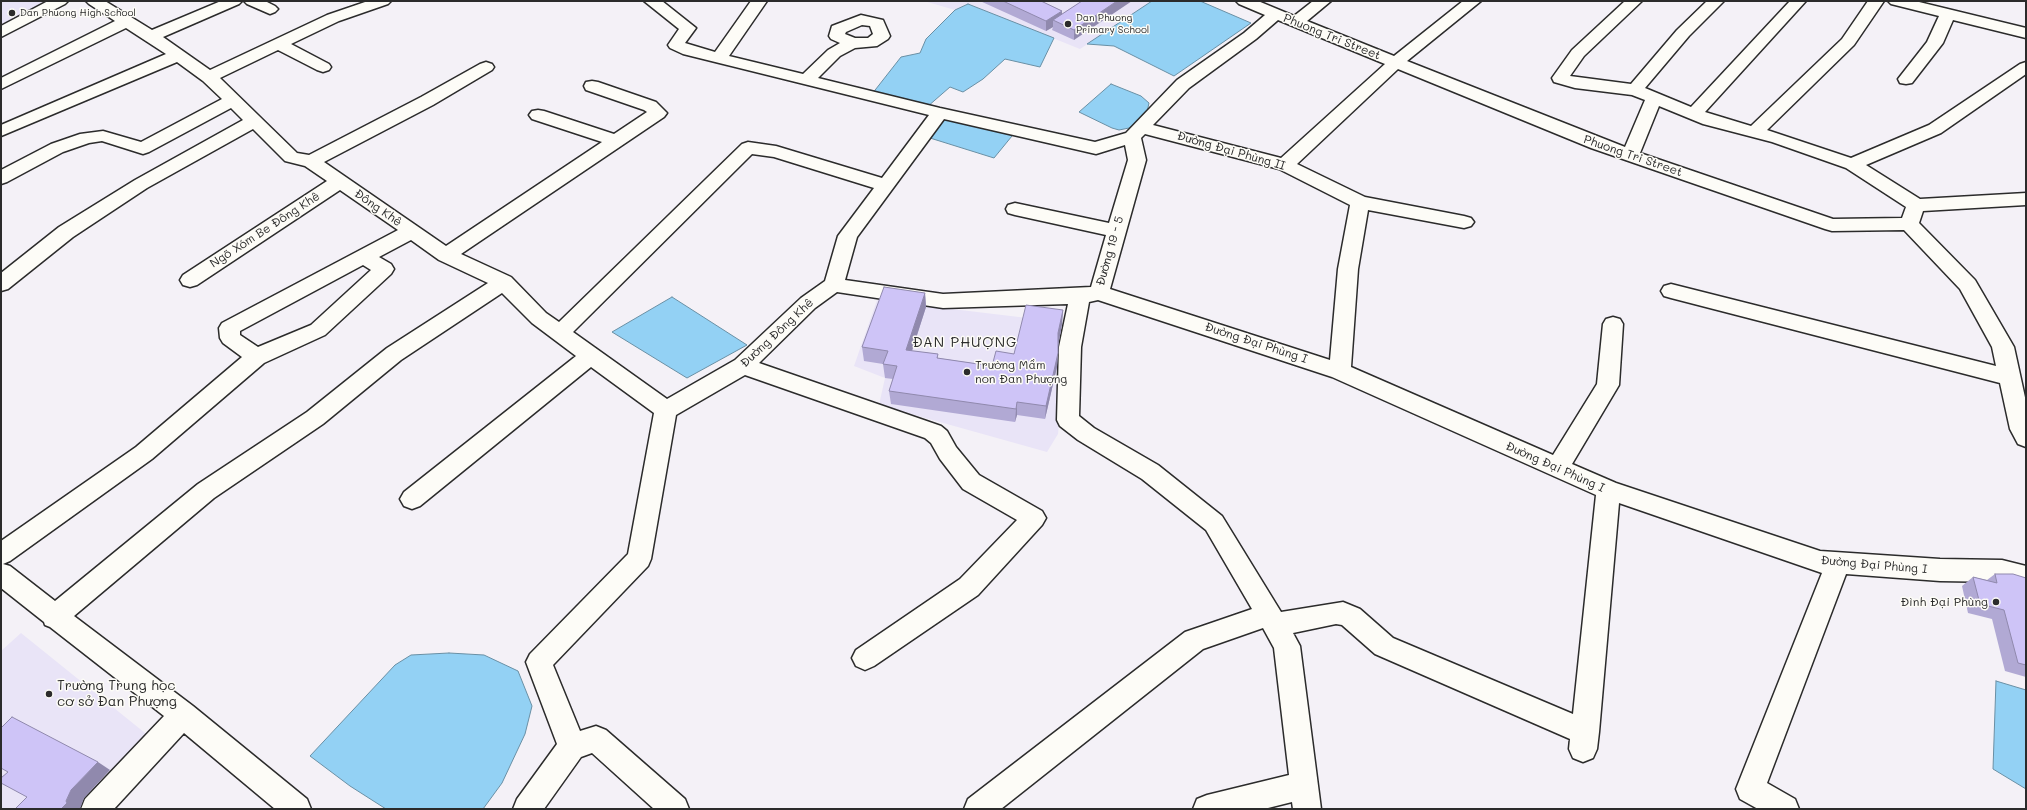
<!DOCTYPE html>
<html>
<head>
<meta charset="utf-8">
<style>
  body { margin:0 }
  #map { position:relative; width:2027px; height:810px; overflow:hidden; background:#f4f1f7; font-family:Mali,sans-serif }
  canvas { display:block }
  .frame { position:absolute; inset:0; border:2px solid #2b2b2b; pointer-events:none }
</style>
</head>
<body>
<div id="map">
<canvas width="2027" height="810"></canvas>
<div class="frame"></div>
</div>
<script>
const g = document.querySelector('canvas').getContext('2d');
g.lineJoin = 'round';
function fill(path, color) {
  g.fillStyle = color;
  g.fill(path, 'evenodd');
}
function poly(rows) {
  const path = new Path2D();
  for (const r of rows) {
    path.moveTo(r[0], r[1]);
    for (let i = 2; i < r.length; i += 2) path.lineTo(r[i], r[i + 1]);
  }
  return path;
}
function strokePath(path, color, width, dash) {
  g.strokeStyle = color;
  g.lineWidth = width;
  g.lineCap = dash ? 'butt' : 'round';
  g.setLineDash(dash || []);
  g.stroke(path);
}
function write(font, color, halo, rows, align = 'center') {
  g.font = font + ' Mali,sans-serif';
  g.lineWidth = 3;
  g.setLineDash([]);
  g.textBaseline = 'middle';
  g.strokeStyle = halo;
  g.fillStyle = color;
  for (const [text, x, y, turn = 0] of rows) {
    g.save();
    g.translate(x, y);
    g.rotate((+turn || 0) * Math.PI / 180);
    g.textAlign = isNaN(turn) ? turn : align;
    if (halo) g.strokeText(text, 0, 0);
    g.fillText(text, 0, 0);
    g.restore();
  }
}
fill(poly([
  [1,1,45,1,1,26],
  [924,1,1152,1,1080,49,968,4,955,10],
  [877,300,1069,323,1058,434,1047,452,879,405,885,378,854,366],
  [21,633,150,737,82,809,1,809,1,651]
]), '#e9e4f7');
const water = poly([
  [1152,1,1200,1,1251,23,1174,76,1114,46,1087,44,1152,1],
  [968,4,1054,38,1040,67,1005,59,983,79,963,92,950,87,927,107,872,94,901,57,920,53,926,39,955,10,968,4],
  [1111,84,1141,96,1149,103,1147,112,1137,123,1129,128,1119,130,1112,128,1079,112,1111,84],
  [948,118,1007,133,1012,136,994,158,930,138,941,123,948,118],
  [672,297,747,345,687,378,612,332,672,297],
  [449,653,484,655,518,671,532,706,525,734,502,783,483,809,386,809,350,786,310,756,395,665,411,655,449,653],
  [1996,681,2026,690,2026,789,1993,769,1996,681]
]);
fill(water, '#93d1f4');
strokePath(water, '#698fa4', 1);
const minor = poly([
  [48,1,68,1,65,4,1,37,1,26,48,1],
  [86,1,105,1,152,30,221,1,242,1,239,4,163,37,210,70,327,15,368,1,391,1,388,4,339,21,291,44,329,64,331,67,329,70,323,72,317,70,278,50,220,78,297,153,309,155,421,97,480,64,486,62,492,64,494,67,492,70,433,105,324,162,446,246,602,142,532,119,529,115,532,111,538,110,544,111,614,134,647,112,644,110,586,90,584,86,586,82,592,81,598,82,656,102,667,113,664,117,461,254,511,277,546,313,559,322,742,144,748,142,776,146,882,178,929,115,683,54,670,48,668,45,679,29,644,1,662,1,696,28,685,43,715,52,751,1,767,1,729,56,803,74,828,50,840,43,831,39,829,36,832,26,861,15,883,20,890,36,888,39,877,46,855,48,840,56,818,78,940,108,1095,142,1126,133,1177,80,1244,33,1265,15,1239,4,1236,1,1258,1,1294,16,1313,1,1331,1,1307,21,1394,56,1463,1,1481,1,1407,61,1625,147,1645,100,1632,95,1575,88,1554,82,1552,78,1572,50,1625,1,1642,1,1584,56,1570,76,1631,84,1677,30,1707,1,1724,1,1689,36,1645,88,1691,107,1790,1,1806,1,1705,112,1751,126,1842,39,1868,1,1884,1,1854,45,1767,130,1851,158,1929,125,2020,64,2026,62,2026,74,1941,133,1866,165,1920,199,2026,193,2026,205,1923,211,1919,223,1975,280,2014,347,2026,402,2026,447,2018,444,2010,429,2000,383,1671,298,1664,296,1661,291,1664,286,1671,284,1996,366,1992,347,1960,289,1904,230,1832,231,1825,229,1591,148,1398,69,1297,164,1365,197,1464,216,1471,218,1474,222,1471,226,1464,228,1368,210,1358,269,1351,367,1553,455,1597,384,1603,324,1606,319,1613,317,1620,319,1623,324,1619,385,1572,464,1616,483,1820,551,1940,559,2002,560,2026,566,2026,588,2002,582,1940,581,1846,574,1767,783,1795,799,1799,809,1758,809,1740,799,1736,789,1822,573,1619,503,1599,732,1597,749,1593,758,1583,762,1573,758,1569,749,1570,739,1375,654,1342,625,1336,624,1293,633,1300,646,1321,809,1293,809,1292,802,1264,809,1193,809,1197,799,1207,795,1289,775,1274,648,1263,628,1203,649,1001,809,964,809,968,799,1185,632,1252,609,1206,530,1142,479,1078,440,1060,426,1057,420,1059,347,1068,304,943,308,837,292,815,308,759,363,941,426,947,431,956,447,979,475,1042,511,1046,518,1042,525,978,595,874,666,865,670,856,666,852,658,856,650,960,579,1017,520,963,489,940,459,931,443,925,438,745,375,676,415,651,559,648,566,553,665,580,731,596,726,606,730,685,799,689,809,654,809,592,753,581,757,544,809,513,809,517,799,557,744,526,662,530,654,628,554,654,413,591,367,420,506,412,509,404,506,400,499,404,492,576,356,532,323,502,293,401,360,323,424,214,498,74,616,193,706,307,799,311,809,275,809,184,733,114,809,81,809,85,799,164,716,50,627,45,625,44,622,1,588,1,541,136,447,242,357,223,343,220,338,219,328,222,323,398,230,340,190,197,285,190,287,183,285,180,280,183,275,327,181,305,166,285,161,253,129,147,188,73,237,8,289,1,291,1,273,59,227,135,180,243,120,231,108,149,152,143,154,102,141,89,143,63,152,7,182,1,184,1,170,51,144,80,134,103,131,141,142,222,99,203,81,177,62,1,136,1,125,166,54,126,28,1,89,1,78,115,21,89,4,86,1],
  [1278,20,1385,64,1281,158,1153,125,1189,88,1256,39,1278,20],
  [862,25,870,26,873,34,868,38,855,38,845,34,846,32,862,25],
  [1659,106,1703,124,1772,142,1846,168,1906,207,1902,218,1833,219,1640,153,1659,106],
  [944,119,1096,154,1125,145,1128,160,1109,223,1015,203,1008,205,1006,209,1008,213,1015,215,1106,235,1091,287,943,294,845,280,857,237,944,119],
  [1145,134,1279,169,1350,205,1338,269,1330,360,1110,289,1146,160,1141,138,1145,134],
  [752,154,774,157,874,188,838,236,825,281,801,298,735,360,667,399,573,332,752,154],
  [411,240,439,260,488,283,387,348,307,412,198,484,55,601,10,566,3,564,10,561,152,459,264,363,325,335,391,274,394,269,391,264,379,257,411,240],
  [363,265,371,270,311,325,258,347,240,335,240,331,363,265],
  [1098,300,1332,377,1596,495,1573,714,1393,638,1360,609,1343,602,1281,612,1222,516,1158,465,1094,428,1079,416,1081,347,1089,302,1098,300],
  [244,1,265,1,275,6,278,9,275,12,270,14,247,4,244,1],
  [1888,1,1915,1,2026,28,2026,38,1953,20,1943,43,1912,83,1906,84,1900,83,1898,79,1927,42,1939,16,1891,4,1888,1]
]);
strokePath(minor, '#2b2b2b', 3);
fill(minor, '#fdfcf7');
fill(poly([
  [980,1,1041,1,1062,11,1062,14,1082,1,1074,40,1052,30,1053,27,1046,31],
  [925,293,926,307,912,351,938,354,938,358,992,366,1014,354,1063,310,1062,324,1058,346,1057,367,1045,419,1017,415,1015,422,891,404,889,391,893,379,885,378,883,364,864,361,862,347],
  [1995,574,2026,578,2026,677,2005,671,1992,619,1968,613,1962,586,1973,577,1987,580]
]), '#b1a9d4');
fill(poly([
  [1117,1,1132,1,1074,40,1074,30],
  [1062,11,1062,21,1053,20,1053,27,1046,31,1046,21],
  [925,293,926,307,908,363,906,350],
  [1063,310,1062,324,1058,347,1058,333],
  [1058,353,1057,367,1045,419,1046,406],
  [1017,402,1017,415,1015,422,1016,409],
  [98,762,110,770,84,798,80,809,61,809,66,801,71,790]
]), '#9089ad');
const building = poly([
  [1003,1,1041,1,1062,11,1046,21,1003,1],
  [1082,1,1117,1,1074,30,1053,20,1082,1],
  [884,287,925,293,906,350,938,354,937,358,992,366,996,351,1014,354,1026,305,1063,310,1058,333,1058,353,1046,406,1017,402,1016,409,889,391,897,366,883,364,888,351,862,347,884,287],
  [1995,574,2013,574,2026,578,2026,665,2018,663,2004,610,1980,604,1973,577,1997,583,1995,574],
  [12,717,98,762,71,790,66,801,67,803,61,809,15,809,27,797,1,783,1,778,8,772,1,768,1,728,12,717]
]);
fill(building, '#cec4f7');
strokePath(building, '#9089ad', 1);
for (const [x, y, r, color] of [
  [12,13,4,"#2b2b2b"],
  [1068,24,4,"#2b2b2b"],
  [967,372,4,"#2b2b2b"],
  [1996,602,4,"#2b2b2b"],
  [49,694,4,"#2b2b2b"]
]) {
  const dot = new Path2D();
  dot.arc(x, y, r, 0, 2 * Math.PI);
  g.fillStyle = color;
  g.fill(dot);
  strokePath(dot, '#fdfcf7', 1.5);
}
write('10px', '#2b2b2b', '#fdfcf7', [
  ["Dan Phuong High School",20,13],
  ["Dan Phuong",1076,18],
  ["Primary School",1076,30]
], 'left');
write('12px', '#2b2b2b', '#fdfcf7', [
  ["Phuong Tri Street",1332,37,22],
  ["Đường Đại Phùng II",1231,151,16],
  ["Phuong Tri Street",1633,156,19],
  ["Đông Khê",378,208,35],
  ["Ngõ Xóm Be Đông Khê",265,230,-33],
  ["Đường 19 - 5",1110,251,-74],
  ["Đường Đông Khê",777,333,-43],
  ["Đường Đại Phùng I",1256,343,18],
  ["Đường Đại Phùng I",1555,467,24],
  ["Đường Đại Phùng I",1874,565,5]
]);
write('12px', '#2b2b2b', '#fdfcf7', [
  ["Trường Mầm",975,365],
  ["non Đan Phượng",975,379],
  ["Đình Đại Phùng",1988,602,"right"]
], 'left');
g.letterSpacing = '1px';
write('14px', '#2b2b2b', '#fdfcf7', [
  ["ĐAN PHƯỢNG",965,343]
]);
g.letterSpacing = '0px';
write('14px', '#2b2b2b', '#fdfcf7', [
  ["Trường Trung học",57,686],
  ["cơ sở Đan Phượng",57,702]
], 'left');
</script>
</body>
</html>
